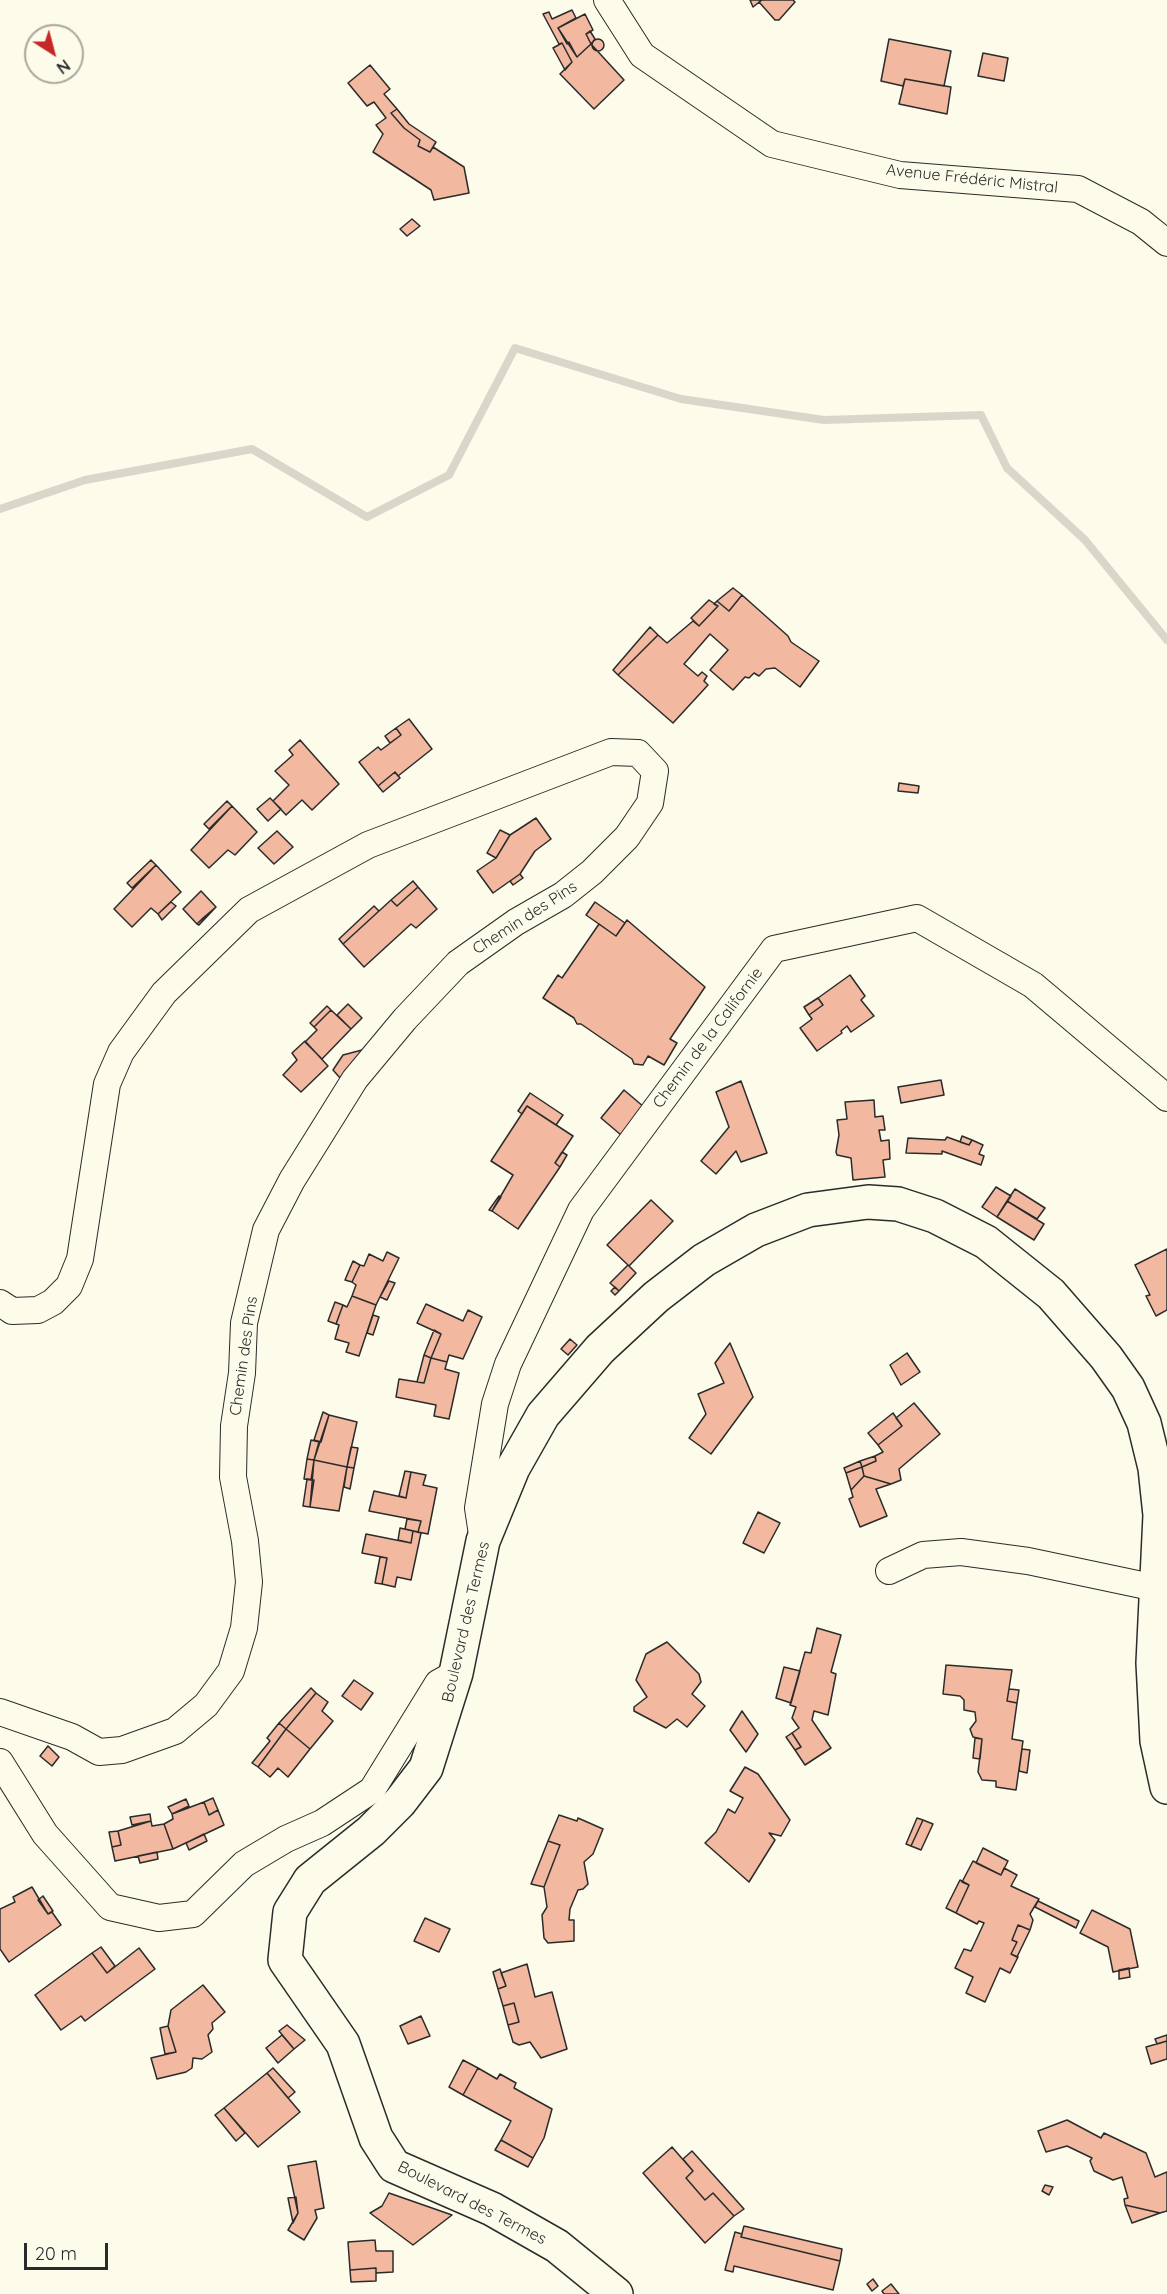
<!DOCTYPE html>
<html>
<head>
<meta charset="utf-8">
<style>
  body { margin:0 }
  #map { position:relative; width:1167px; height:2294px; overflow:hidden; background:#fdfbea; font-family:Quicksand,sans-serif }
  canvas { display:block }
  .north { position:absolute; left:24px; top:24px; width:60px; height:60px; box-sizing:border-box; background:#fdfbea; border:2px solid #a9a89e; border-radius:50%; rotate:144deg; font-size:16px; font-weight:700; line-height:24px; text-align:center; color:#2b2b2b }
  .north::after { content:''; display:block; margin:auto; width:21px; height:27px; background:#c62828; clip-path:polygon(50% 0,100% 100%,50% 72%,0 100%) }
  .scale { position:absolute; left:24px; top:2243px; width:84px; height:27px; box-sizing:border-box; border:3px solid #2b2b2b; border-top:0; padding-left:8px; font-size:18px; line-height:21px; white-space:nowrap; color:#2b2b2b; -webkit-text-stroke:4px #fdfbea; paint-order:stroke }
</style>
</head>
<body>
<div id="map">
<canvas width="1167" height="2294"></canvas>
<div class="north">N</div>
<div class="scale">20 m</div>
</div>
<script>
const g = document.querySelector('canvas').getContext('2d');
g.lineJoin = 'round';
function poly(rows) {
  const path = new Path2D();
  for (const r of rows) {
    if (r.length === 3) {
      path.moveTo(r[0] + r[2], r[1]);
      path.arc(r[0], r[1], r[2], 0, 2 * Math.PI);
      continue;
    }
    path.moveTo(r[0], r[1]);
    for (let i = 2; i < r.length; i += 2) path.lineTo(r[i], r[i + 1]);
  }
  return path;
}
function strokePath(path, color, width, dash) {
  g.strokeStyle = color;
  g.lineWidth = width;
  g.lineCap = dash ? 'butt' : 'round';
  g.setLineDash(dash || []);
  g.stroke(path);
}
function fill(path, color) {
  g.fillStyle = color;
  g.fill(path, 'evenodd');
}
function write(font, color, halo, rows, align = 'center') {
  g.font = font + ' Quicksand,sans-serif';
  g.lineWidth = 4.5;
  g.setLineDash([]);
  g.textBaseline = 'middle';
  g.strokeStyle = halo;
  g.fillStyle = color;
  for (const [text, x, y, turn = 0] of rows) {
    g.save();
    g.translate(x, y);
    g.rotate((+turn || 0) * Math.PI / 180);
    g.textAlign = isNaN(turn) ? turn : align;
    if (halo) g.strokeText(text, 0, 0);
    g.fillText(text, 0, 0);
    g.restore();
  }
}
strokePath(poly([
  [0,509,85,480,252,449,367,517,449,475,515,348,681,399,824,420,981,415,1007,468,1085,540,1167,640]
]), '#d8d7c9', 8);
const building = poly([
  [750,0,762,0,753,7,750,0],
  [762,0,793,0,795,2,779,20,775,20,759,2,762,0],
  [572,10,576,18,558,28,567,44,569,42,577,57,591,44,624,80,594,109,560,74,572,62,562,43,559,44,543,14,549,12,552,19,572,10],
  [585,14,593,30,586,34,591,44,577,57,558,28,585,14],
  [590,31,595,39,591,44,586,34,590,31],
  [889,39,951,51,944,86,905,79,903,86,881,81,889,39],
  [598,45,6],
  [562,43,572,62,565,70,553,48,562,43],
  [983,53,1008,58,1004,81,978,76,983,53],
  [370,65,390,89,384,94,397,109,391,113,404,128,420,140,418,146,430,152,433,147,464,167,469,193,434,200,431,190,373,152,383,134,376,125,386,118,374,102,367,106,348,83,370,65],
  [905,79,951,87,947,114,899,104,905,79],
  [397,109,409,124,436,142,430,152,418,146,420,140,404,128,391,113,397,109],
  [412,219,420,226,407,236,400,229,412,219],
  [733,588,742,595,729,611,717,601,733,588],
  [742,595,788,636,791,642,819,661,800,687,775,668,766,669,759,676,754,673,749,678,745,677,733,690,710,670,728,650,710,634,684,664,698,676,702,672,707,676,704,681,708,685,673,723,618,675,658,635,667,643,693,621,699,626,718,606,714,604,717,601,729,611,742,595],
  [709,600,718,606,699,626,691,618,709,600],
  [650,627,658,635,618,675,613,670,650,627],
  [409,719,432,749,398,776,395,772,378,786,359,762,378,747,381,750,401,735,396,728,409,719],
  [396,728,401,735,390,743,385,736,396,728],
  [300,740,339,784,312,810,302,800,286,815,273,801,289,785,275,771,293,755,289,750,300,740],
  [395,772,400,778,383,792,378,786,395,772],
  [899,783,919,786,918,793,898,791,899,783],
  [270,798,281,809,268,821,257,809,270,798],
  [227,801,232,806,209,829,204,824,227,801],
  [232,806,257,832,235,855,228,850,209,868,191,850,232,806],
  [536,818,551,839,535,851,520,874,493,893,477,871,496,858,510,835,536,818],
  [500,830,510,835,496,858,487,853,500,830],
  [277,831,293,847,274,864,258,848,277,831],
  [151,860,156,865,132,888,127,883,151,860],
  [156,865,181,892,158,914,151,908,132,927,114,909,156,865],
  [520,874,523,878,513,885,510,881,520,874],
  [413,881,418,887,397,906,391,900,413,881],
  [418,887,437,909,416,928,411,924,364,967,343,944,391,900,397,906,418,887],
  [201,891,216,907,197,924,183,909,201,891],
  [171,902,176,906,162,920,158,914,171,902],
  [595,902,625,923,616,936,586,915,595,902],
  [374,906,379,911,343,944,339,939,374,906],
  [216,907,199,925,197,924,203,918,216,907],
  [627,920,705,987,670,1039,677,1043,664,1065,648,1056,643,1065,634,1064,632,1059,581,1024,577,1024,574,1018,543,998,558,975,562,978,599,924,616,936,627,920],
  [850,975,865,996,861,1000,874,1016,851,1032,847,1026,841,1031,842,1033,817,1051,800,1028,812,1019,809,1015,823,1005,818,998,850,975],
  [818,998,823,1005,809,1015,804,1007,818,998],
  [348,1004,362,1018,351,1029,337,1015,348,1004],
  [327,1006,331,1010,314,1027,310,1023,327,1006],
  [331,1010,351,1029,322,1059,305,1042,317,1030,314,1027,331,1010],
  [305,1041,328,1066,301,1092,283,1075,297,1060,292,1053,305,1041],
  [362,1050,341,1079,333,1070,343,1055,362,1050],
  [941,1080,944,1095,901,1103,898,1087,941,1080],
  [741,1081,767,1153,741,1162,736,1151,716,1174,701,1161,729,1127,716,1092,741,1081],
  [624,1090,644,1107,621,1135,601,1118,624,1090],
  [530,1093,563,1115,556,1125,527,1106,522,1114,518,1111,530,1093],
  [874,1100,875,1117,883,1116,885,1130,879,1130,881,1141,889,1140,890,1159,883,1160,885,1177,853,1180,851,1158,837,1155,836,1152,839,1135,837,1120,847,1119,845,1102,874,1100],
  [527,1106,573,1136,555,1163,560,1167,518,1229,492,1211,513,1175,491,1161,527,1106],
  [962,1136,972,1140,969,1145,960,1142,962,1136],
  [947,1137,969,1145,972,1140,983,1145,979,1154,984,1156,981,1165,942,1151,942,1154,906,1153,908,1138,945,1140,947,1137],
  [562,1152,567,1155,560,1167,555,1163,562,1152],
  [996,1187,1011,1196,997,1217,982,1207,996,1187],
  [1015,1189,1045,1208,1037,1219,1007,1201,1015,1189],
  [499,1196,501,1197,492,1211,489,1210,499,1196],
  [651,1200,673,1221,629,1266,607,1245,651,1200],
  [1007,1201,1044,1224,1034,1240,997,1217,1007,1201],
  [1167,1249,1167,1310,1156,1316,1146,1296,1150,1295,1135,1265,1167,1249],
  [387,1252,399,1258,376,1305,352,1296,356,1285,352,1282,360,1265,364,1266,369,1254,383,1261,387,1252],
  [353,1261,360,1265,352,1282,345,1280,353,1261],
  [628,1265,636,1273,619,1291,610,1283,628,1265],
  [389,1281,395,1283,387,1300,380,1297,389,1281],
  [615,1287,619,1291,615,1295,611,1291,615,1287],
  [352,1296,376,1305,359,1356,346,1352,349,1343,335,1339,339,1325,336,1324,343,1305,347,1307,352,1296],
  [335,1302,343,1305,336,1324,328,1321,335,1302],
  [426,1304,463,1321,468,1310,482,1317,463,1359,449,1355,447,1362,431,1358,441,1334,417,1323,426,1304],
  [373,1315,379,1317,373,1335,367,1333,373,1315],
  [434,1330,441,1334,431,1358,424,1355,434,1330],
  [570,1339,577,1345,568,1355,561,1349,570,1339],
  [730,1343,753,1397,711,1454,689,1438,706,1414,698,1394,724,1383,715,1363,730,1343],
  [907,1353,920,1372,901,1385,890,1365,907,1353],
  [424,1355,431,1358,424,1383,417,1382,424,1355],
  [431,1358,447,1362,445,1369,459,1373,449,1419,434,1416,436,1405,396,1397,399,1379,424,1383,431,1358],
  [914,1403,940,1434,899,1469,901,1480,891,1484,864,1476,862,1467,876,1461,875,1456,883,1452,878,1445,902,1426,896,1418,914,1403],
  [323,1412,329,1415,321,1442,314,1440,323,1412],
  [893,1413,902,1426,878,1445,868,1433,893,1413],
  [329,1415,357,1422,347,1467,314,1460,329,1415],
  [311,1440,319,1442,314,1460,307,1459,311,1440],
  [351,1447,358,1448,354,1468,347,1467,351,1447],
  [875,1456,876,1461,862,1467,860,1461,875,1456],
  [307,1459,314,1460,311,1480,304,1479,307,1459],
  [314,1460,347,1467,339,1511,310,1507,314,1460],
  [860,1461,862,1467,846,1473,844,1468,860,1461],
  [347,1467,354,1468,350,1489,344,1487,347,1467],
  [862,1467,864,1476,851,1490,846,1473,862,1467],
  [405,1471,411,1472,406,1498,399,1496,405,1471],
  [411,1472,426,1475,423,1485,437,1488,428,1534,418,1532,421,1521,369,1511,374,1491,406,1498,411,1472],
  [864,1476,891,1484,876,1489,887,1516,860,1527,849,1499,853,1497,851,1490,864,1476],
  [307,1479,314,1480,310,1507,303,1506,307,1479],
  [758,1512,780,1523,764,1553,743,1543,758,1512],
  [407,1519,421,1521,418,1532,405,1529,407,1519],
  [400,1528,413,1531,411,1543,398,1540,400,1528],
  [413,1531,421,1533,411,1580,397,1577,395,1587,382,1584,387,1558,362,1553,366,1534,411,1543,413,1531],
  [380,1557,387,1558,382,1584,375,1583,380,1557],
  [817,1628,841,1635,831,1672,836,1674,828,1715,814,1711,812,1720,831,1748,805,1765,795,1750,801,1747,792,1733,799,1728,792,1718,796,1707,790,1705,805,1652,811,1653,817,1628],
  [667,1642,699,1674,701,1682,692,1694,705,1706,687,1727,677,1719,666,1728,634,1711,634,1707,647,1697,636,1680,646,1654,667,1642],
  [946,1665,1012,1670,1007,1701,1017,1703,1012,1739,1023,1741,1016,1790,996,1787,996,1781,982,1780,978,1772,982,1739,973,1737,970,1729,976,1721,975,1712,964,1710,964,1700,960,1696,943,1694,946,1665],
  [784,1667,800,1671,791,1703,776,1698,784,1667],
  [354,1680,373,1693,361,1710,342,1696,354,1680],
  [311,1688,316,1693,286,1729,279,1723,311,1688],
  [1009,1689,1019,1690,1017,1703,1007,1701,1009,1689],
  [316,1693,328,1702,322,1711,333,1721,310,1749,286,1729,316,1693],
  [742,1711,758,1734,746,1752,730,1730,742,1711],
  [279,1723,286,1729,258,1767,252,1763,270,1741,267,1738,279,1723],
  [286,1729,310,1749,288,1777,278,1768,270,1777,258,1767,286,1729],
  [792,1733,801,1747,795,1750,786,1737,792,1733],
  [975,1738,982,1739,980,1759,973,1758,975,1738],
  [48,1746,59,1757,52,1766,40,1756,48,1746],
  [1022,1749,1030,1750,1027,1773,1019,1771,1022,1749],
  [745,1767,758,1774,790,1820,781,1836,769,1833,775,1840,749,1882,705,1843,716,1832,728,1809,735,1813,743,1798,730,1791,745,1767],
  [213,1798,218,1810,209,1815,204,1802,213,1798],
  [186,1799,189,1806,172,1814,168,1807,186,1799],
  [204,1802,209,1815,218,1810,224,1825,173,1849,164,1824,173,1819,172,1814,204,1802],
  [150,1814,151,1821,132,1825,130,1817,150,1814],
  [559,1815,577,1821,578,1818,603,1829,593,1854,584,1862,588,1884,583,1889,578,1890,570,1909,569,1920,574,1920,574,1941,548,1943,544,1938,542,1915,547,1907,544,1887,560,1845,548,1841,559,1815],
  [917,1818,923,1820,911,1846,906,1844,917,1818],
  [923,1820,933,1824,921,1850,911,1846,923,1820],
  [151,1821,152,1826,164,1824,173,1849,115,1861,112,1847,121,1845,118,1831,151,1821],
  [118,1831,121,1845,112,1847,109,1832,118,1831],
  [204,1834,207,1841,189,1850,186,1843,204,1834],
  [548,1841,560,1845,544,1887,531,1884,548,1841],
  [983,1848,1008,1861,1001,1875,976,1863,983,1848],
  [157,1852,158,1859,140,1863,138,1856,157,1852],
  [973,1861,1001,1875,1004,1868,1017,1875,1011,1886,1039,1899,1030,1914,1033,1920,1030,1930,1018,1925,1012,1940,1017,1942,1011,1954,1018,1957,1010,1973,1000,1968,985,2002,966,1993,973,1977,955,1968,964,1949,971,1951,984,1923,979,1921,977,1924,956,1913,969,1885,962,1882,973,1861],
  [960,1880,969,1885,956,1913,946,1908,960,1880],
  [32,1887,48,1914,52,1912,61,1925,9,1962,0,1949,0,1909,15,1902,13,1897,32,1887],
  [43,1896,53,1911,48,1914,38,1900,43,1896],
  [1038,1901,1079,1921,1076,1928,1035,1907,1038,1901],
  [1092,1910,1130,1929,1138,1967,1113,1972,1108,1947,1080,1933,1092,1910],
  [425,1918,450,1929,439,1952,414,1941,425,1918],
  [1018,1925,1030,1930,1017,1957,1011,1954,1017,1942,1012,1940,1018,1925],
  [101,1947,115,1966,107,1973,92,1953,101,1947],
  [139,1948,155,1969,85,2021,81,2016,61,2030,35,1995,92,1953,107,1973,139,1948],
  [527,1964,535,1997,552,1992,567,2049,541,2058,530,2042,519,2045,513,2042,508,2025,519,2022,514,2003,503,2006,498,1989,506,1986,501,1973,527,1964],
  [1129,1968,1130,1977,1119,1979,1119,1970,1129,1968],
  [500,1969,506,1986,498,1989,493,1972,500,1969],
  [203,1985,225,2012,212,2023,213,2029,208,2035,212,2052,202,2059,193,2058,192,2068,186,2072,157,2079,151,2058,176,2052,168,2026,171,2010,203,1985],
  [514,2003,519,2022,508,2025,503,2006,514,2003],
  [421,2016,430,2036,408,2044,400,2026,421,2016],
  [287,2025,305,2040,294,2049,279,2031,287,2025],
  [168,2026,176,2052,165,2054,160,2028,168,2026],
  [282,2035,294,2049,278,2063,266,2048,282,2035],
  [1167,2035,1167,2041,1157,2044,1155,2039,1167,2035],
  [1167,2041,1167,2059,1151,2064,1146,2047,1167,2041],
  [463,2060,478,2068,463,2095,449,2087,463,2060],
  [273,2068,295,2092,288,2098,267,2073,273,2068],
  [478,2068,497,2079,500,2074,516,2083,514,2088,552,2109,544,2138,533,2158,501,2140,511,2121,463,2095,478,2068],
  [267,2073,300,2112,258,2147,224,2108,267,2073],
  [224,2108,245,2133,236,2141,215,2115,224,2108],
  [1067,2120,1101,2138,1104,2133,1146,2153,1155,2177,1167,2172,1167,2211,1160,2213,1125,2205,1124,2199,1128,2198,1122,2177,1113,2180,1094,2171,1090,2161,1092,2158,1067,2146,1046,2152,1038,2131,1067,2120],
  [501,2140,533,2158,528,2167,495,2150,501,2140],
  [672,2147,693,2171,686,2178,705,2200,713,2193,734,2216,705,2243,643,2173,672,2147],
  [692,2151,744,2209,734,2216,713,2193,705,2200,686,2178,693,2171,683,2159,692,2151],
  [316,2161,324,2208,315,2210,317,2218,304,2240,288,2230,298,2213,288,2166,316,2161],
  [1045,2185,1053,2187,1049,2195,1042,2191,1045,2185],
  [389,2193,452,2215,413,2245,370,2213,382,2206,389,2193],
  [296,2197,298,2213,293,2223,288,2198,296,2197],
  [1125,2205,1160,2213,1132,2223,1125,2205],
  [744,2226,842,2249,840,2261,741,2237,744,2226],
  [735,2232,742,2234,741,2237,840,2261,833,2290,734,2266,733,2272,725,2270,735,2232],
  [375,2240,376,2251,393,2251,393,2272,376,2273,376,2268,350,2270,348,2242,375,2240],
  [376,2268,376,2281,351,2282,350,2270,376,2268],
  [873,2279,878,2286,872,2291,867,2284,873,2279],
  [891,2284,899,2294,884,2294,882,2291,891,2284]
]);
fill(building, '#f2b8a0');
strokePath(building, '#2b2b2b', 1.5);
const street = poly([
  [607,0,642,55,772,144,900,175,1078,189,1141,222,1167,243],
  [0,1303,12,1311,38,1310,53,1302,69,1286,80,1259,107,1084,121,1052,164,993,249,910,368,845,611,752,638,753,655,771,650,803,627,837,592,872,563,895,516,922,458,963,405,1019,355,1079,292,1180,266,1230,244,1323,242,1373,234,1426,233,1477,245,1541,249,1582,244,1628,231,1671,206,1705,175,1731,122,1750,99,1752,72,1737,0,1712],
  [483,1541,478,1508,495,1404,508,1364,581,1210,774,949,917,918,1033,985,1167,1098],
  [889,1571,923,1555,961,1552,1028,1561,1156,1588],
  [0,1762,45,1834,110,1907,159,1918,193,1914,244,1864,286,1839,322,1823,372,1790,438,1683,456,1673]
]);
const secondary = poly([
  [616,2294,557,2246,492,2209,394,2166,376,2138,343,2044,285,1960,290,1912,310,1880,371,1831,400,1802,426,1768,456,1673,483,1541,513,1468,543,1415,600,1349,656,1297,704,1260,756,1230,808,1210,868,1202,898,1204,935,1216,986,1242,1051,1294,1106,1357,1128,1388,1144,1423,1155,1468,1160,1515,1153,1663,1157,1741,1167,1787]
]);
strokePath(street, '#2b2b2b', 28);
strokePath(secondary, '#2b2b2b', 36);
strokePath(street, '#fdfbea', 26);
strokePath(secondary, '#fdfbea', 33);
write('16px', '#2b2b2b', '#fdfbea', [
  ["Avenue Frédéric Mistral",972,179,6],
  ["Chemin des Pins",525,918,-33],
  ["Chemin de la Californie",708,1038,-53],
  ["Chemin des Pins",244,1356,-82],
  ["Boulevard des Termes",466,1622,-77],
  ["Boulevard des Termes",472,2203,27]
]);
</script>
</body>
</html>
